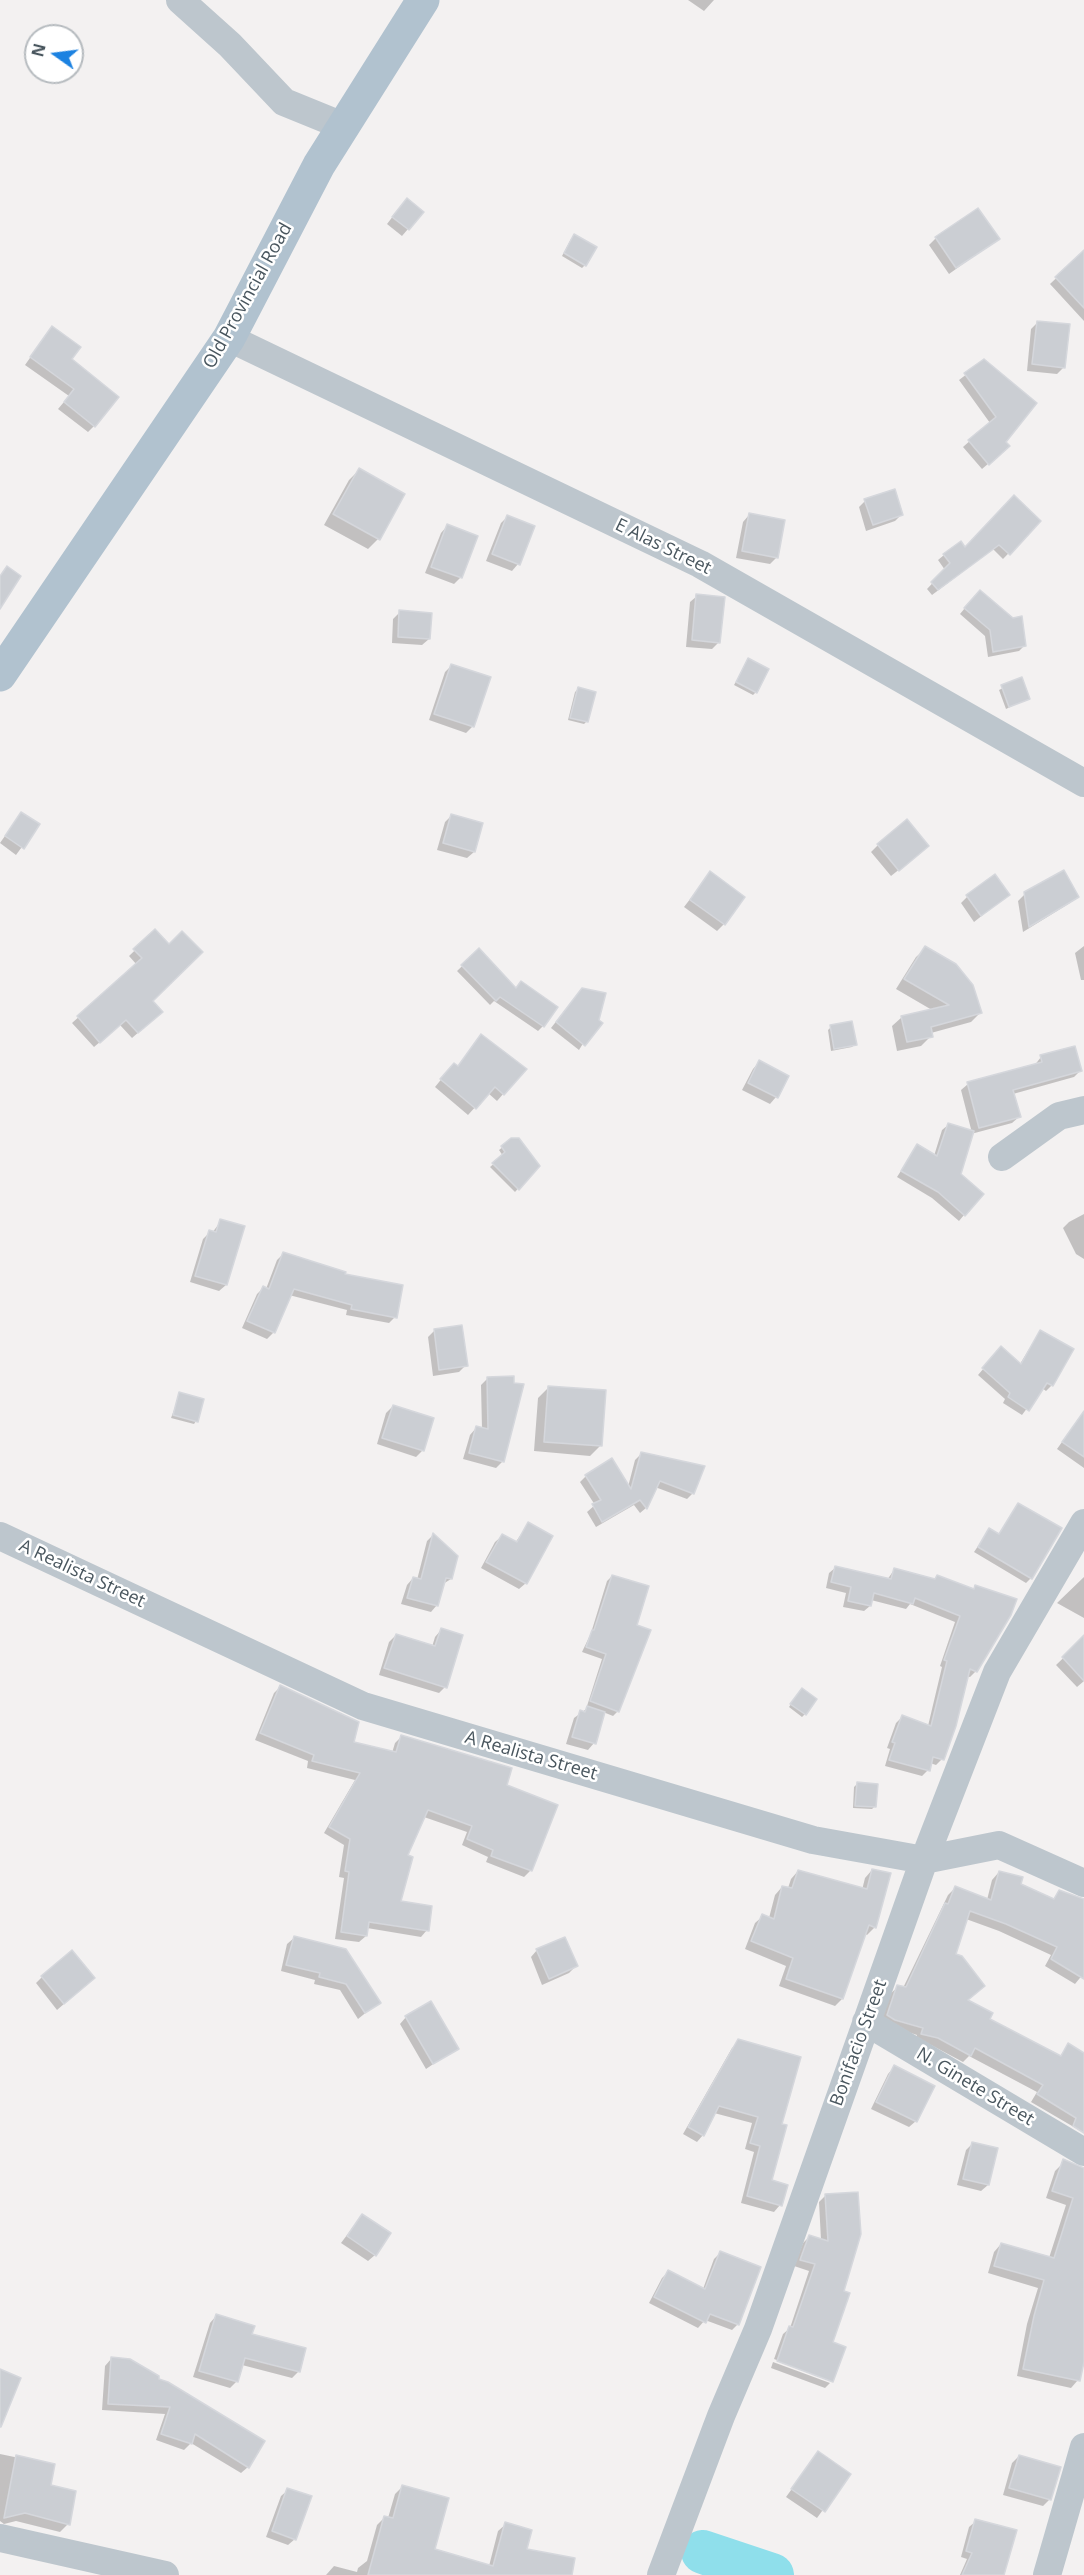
<!DOCTYPE html>
<html>
<head>
<meta charset="utf-8">
<style>
  body { margin:0 }
  #map { position:relative; width:1084px; height:2575px; overflow:hidden; background:#f3f1f1; font-family:"Open Sans",sans-serif }
  canvas { display:block }
  .north { position:absolute; left:24px; top:24px; width:60px; height:60px; box-sizing:border-box; background:#fff; border:2px solid #b6bbbf; border-radius:50%; rotate:284deg; font-size:16px; font-weight:700; line-height:24px; text-align:center; color:#49565e }
  .north::after { content:''; display:block; margin:auto; width:21px; height:27px; background:#1c82e1; clip-path:polygon(50% 0,100% 100%,50% 72%,0 100%) }
</style>
</head>
<body>
<div id="map">
<canvas width="1084" height="2575"></canvas>
<div class="north">N</div>
</div>
<script>
const g = document.querySelector('canvas').getContext('2d');
g.lineJoin = 'round';
function fill(path, color) {
  g.fillStyle = color;
  g.fill(path, 'evenodd');
}
function poly(rows) {
  const path = new Path2D();
  for (const r of rows) {
    path.moveTo(r[0], r[1]);
    for (let i = 2; i < r.length; i += 2) path.lineTo(r[i], r[i + 1]);
  }
  return path;
}
function strokePath(path, color, width, dash) {
  g.strokeStyle = color;
  g.lineWidth = width;
  g.lineCap = dash ? 'butt' : 'round';
  g.setLineDash(dash || []);
  g.stroke(path);
}
function write(font, color, halo, rows, align = 'center') {
  g.font = font + ' "Open Sans",sans-serif';
  g.lineWidth = 5;
  g.setLineDash([]);
  g.textBaseline = 'middle';
  g.strokeStyle = halo;
  g.fillStyle = color;
  for (const [text, x, y, turn = 0] of rows) {
    g.save();
    g.translate(x, y);
    g.rotate((+turn || 0) * Math.PI / 180);
    g.textAlign = isNaN(turn) ? turn : align;
    if (halo) g.strokeText(text, 0, 0);
    g.fillText(text, 0, 0);
    g.restore();
  }
}
fill(poly([
  [688,0,714,0,704,11],
  [400,207,408,229,402,236,387,224],
  [936,238,998,239,949,274,929,245],
  [571,239,585,265,582,268,562,256],
  [1084,252,1084,321,1050,284],
  [1038,322,1064,367,1057,374,1027,371,1031,329],
  [46,335,94,426,88,432,58,409,69,396,25,365],
  [984,361,1004,442,1002,452,982,469,963,447,990,423,959,380],
  [359,470,403,495,378,539,368,549,324,525,349,480],
  [865,501,902,514,895,521,866,531,859,507],
  [749,515,777,557,770,564,736,558,743,522],
  [508,516,518,564,512,571,486,561,501,523],
  [1039,522,1003,559,993,549,932,595,927,589,945,570,938,560,944,555],
  [447,526,461,577,454,584,425,573,441,533],
  [697,596,719,642,712,649,686,647,690,602],
  [974,597,1025,645,1019,651,988,657,985,636,960,614],
  [400,612,429,639,422,645,392,643,393,619],
  [748,660,756,692,753,695,734,685],
  [451,666,473,726,466,733,429,720,445,672],
  [1021,679,1028,698,1006,709,999,690],
  [578,689,587,721,584,724,568,720,575,692],
  [21,813,38,825,16,855,0,843],
  [452,815,481,824,474,852,467,858,437,850,445,822],
  [878,845,921,852,891,876,871,852],
  [710,873,724,924,717,931,684,907],
  [1025,894,1077,897,1070,903,1023,932,1018,901],
  [1008,895,974,922,961,903,967,897],
  [155,931,151,1001,155,1018,132,1038,120,1025,94,1047,72,1023,137,965,129,956],
  [1084,946,1084,980,1081,980,1075,953],
  [926,948,980,1013,971,1022,931,1033,931,1036,921,1046,897,1051,892,1026,902,1017,932,1010,896,989,916,957],
  [479,950,515,989,521,983,543,1026,538,1031,494,1001,490,1005,457,971],
  [576,996,597,1021,579,1050,551,1028],
  [831,1027,855,1044,852,1047,831,1051,828,1030],
  [481,1036,525,1069,497,1101,488,1093,468,1115,435,1087,448,1071,457,1067],
  [1041,1057,1080,1071,1074,1077,1013,1094,1019,1117,1012,1123,971,1134,959,1174,964,1215,959,1221,932,1198,897,1177,917,1146,934,1156,942,1130,948,1125,972,1133,961,1090,968,1084,1034,1066],
  [759,1062,787,1076,776,1097,770,1104,742,1090,753,1069],
  [512,1140,538,1166,515,1192,490,1167,503,1156,499,1150],
  [1084,1214,1084,1259,1076,1254,1063,1228,1069,1222],
  [221,1221,243,1227,226,1285,219,1291,190,1282,203,1239,210,1232,212,1233],
  [283,1254,344,1275,395,1317,389,1323,346,1315,347,1310,289,1295,273,1333,267,1339,242,1328,257,1294,263,1288,266,1289,277,1260],
  [435,1330,466,1365,459,1372,433,1376,428,1337],
  [1040,1331,1052,1385,1046,1391,1042,1388,1022,1415,1003,1403,1005,1399,978,1375,996,1354,1020,1364],
  [488,1378,513,1385,503,1461,496,1468,463,1459,470,1435,476,1428,482,1429,481,1385],
  [549,1387,600,1446,590,1456,534,1451,538,1398],
  [180,1394,196,1421,194,1424,171,1418],
  [393,1406,432,1419,422,1451,416,1457,377,1444,386,1413],
  [1084,1411,1084,1468,1057,1449],
  [641,1454,693,1493,687,1499,655,1487,646,1508,640,1513,634,1505,596,1527,587,1512,595,1505,580,1482,586,1476,628,1487,635,1460],
  [1018,1505,1031,1578,1026,1583,974,1552,989,1530,998,1535],
  [528,1524,526,1583,519,1589,481,1568,495,1542,502,1536,515,1543],
  [433,1535,451,1579,443,1584,437,1605,431,1612,401,1604,407,1585,413,1578,417,1580,427,1541],
  [835,1568,887,1580,894,1570,972,1590,975,1587,976,1671,970,1677,966,1676,942,1759,936,1765,930,1763,928,1770,922,1776,885,1766,890,1749,887,1748,896,1723,902,1717,928,1726,942,1667,940,1666,955,1622,910,1604,906,1609,871,1600,870,1606,864,1611,843,1607,846,1593,826,1588,829,1573],
  [612,1576,635,1626,618,1711,613,1716,603,1712,594,1743,588,1750,566,1744,574,1718,589,1707,587,1706,602,1659,582,1652,591,1633,607,1581],
  [1084,1577,1084,1618,1057,1603],
  [441,1630,445,1687,439,1693,379,1675,389,1642,396,1635,432,1647,435,1637],
  [1082,1640,1084,1642,1084,1681,1077,1687,1056,1665],
  [280,1687,352,1743,392,1753,395,1743,402,1736,505,1786,556,1806,530,1871,524,1877,486,1862,488,1857,462,1845,467,1832,424,1817,405,1856,399,1902,427,1930,421,1937,367,1928,366,1936,359,1942,335,1939,344,1878,339,1877,344,1845,324,1833,355,1780,307,1768,308,1761,255,1740,274,1693],
  [799,1692,805,1714,802,1717,789,1707],
  [857,1784,875,1806,872,1809,853,1808,854,1787],
  [872,1870,875,1927,867,1935,865,1934,842,1999,835,2006,779,1986,786,1966,745,1949,755,1923,763,1916,769,1918,775,1895,782,1887,788,1888,791,1879,798,1871,862,1890,865,1878],
  [999,1872,1019,1885,1052,1900,1059,1892,1084,1905,1084,1973,1075,1984,1045,1966,1051,1955,999,1931,966,1919,955,1954,983,1986,967,2001,988,2020,1059,2057,1069,2045,1084,2055,1084,2133,1031,2102,1037,2092,969,2056,963,2062,931,2045,915,2041,917,2035,880,2023,890,1994,898,1987,903,1988,948,1895,955,1888,987,1900,992,1880],
  [294,1938,379,2002,358,2019,340,1990,314,1984,315,1980,281,1971,287,1944],
  [537,1950,576,1966,569,1973,542,1985,531,1957],
  [42,1977,87,1984,57,2010,36,1983],
  [406,2017,457,2048,426,2069,400,2024],
  [739,2041,781,2125,770,2181,780,2205,774,2212,741,2203,754,2152,745,2149,752,2123,714,2113,703,2135,697,2142,683,2134,732,2048],
  [894,2067,916,2121,909,2127,871,2109,888,2074],
  [972,2144,988,2185,981,2191,957,2185,966,2150],
  [1062,2164,1084,2172,1084,2356,1078,2380,1071,2388,1017,2376,1027,2324,1038,2288,988,2273,994,2252,1001,2244,1049,2258,1066,2205,1046,2198,1055,2171],
  [826,2195,842,2292,831,2343,830,2383,830,2379,774,2359,783,2334,790,2328,809,2271,794,2266,803,2243,809,2237,821,2240,819,2202],
  [362,2215,375,2255,368,2261,341,2243],
  [720,2253,738,2324,732,2330,705,2320,698,2328,649,2303,662,2278,668,2272,703,2289,714,2259],
  [216,2316,250,2335,299,2371,292,2378,242,2365,237,2381,230,2388,193,2377,210,2323],
  [111,2359,157,2379,248,2467,241,2473,191,2443,184,2450,156,2440,165,2414,102,2410,105,2366],
  [773,2362,830,2383,825,2388,771,2368],
  [818,2453,849,2474,817,2518,786,2497],
  [0,2454,53,2465,49,2486,68,2524,60,2532,16,2521,4,2524,0,2521],
  [1019,2456,1050,2499,1043,2506,1003,2495,1012,2463],
  [402,2487,433,2550,489,2566,498,2531,506,2524,525,2550,570,2575,326,2575,334,2566,357,2572,358,2568,367,2561,377,2525,385,2517,388,2518,395,2494],
  [288,2490,295,2539,288,2545,266,2537,281,2496],
  [976,2521,991,2575,960,2575,967,2559,961,2557,969,2527]
]), '#0003');
strokePath(poly([
  [703,2552,772,2575]
]), '#8fdfeb', 44);
const building = poly([
  [407,198,424,212,409,230,392,217,407,198],
  [978,208,1000,239,956,268,935,237,978,208],
  [574,234,597,247,586,266,564,253,574,234],
  [1084,250,1084,308,1055,277,1084,250],
  [1037,321,1070,324,1065,368,1032,364,1037,321],
  [52,326,81,347,72,359,119,397,95,427,64,402,74,389,30,357,52,326],
  [984,359,1037,403,1006,442,1010,446,989,465,968,440,996,417,964,373,984,359],
  [359,468,405,494,380,540,333,514,359,468],
  [895,489,903,515,873,525,864,499,895,489],
  [1014,495,1041,521,1010,555,999,545,938,590,931,582,950,563,943,554,961,541,965,547,1014,495],
  [749,513,785,520,778,558,742,551,749,513],
  [507,515,535,526,520,565,492,554,507,515],
  [447,524,478,536,462,578,431,567,447,524],
  [7,566,21,576,0,609,0,576,7,566],
  [980,590,1013,618,1022,616,1026,646,993,652,990,630,964,608,980,590],
  [696,594,725,597,720,643,692,640,696,594],
  [399,610,432,613,430,639,398,637,399,610],
  [748,658,769,669,757,693,736,682,748,658],
  [451,664,491,677,474,727,434,714,451,664],
  [1022,677,1030,699,1009,707,1001,685,1022,677],
  [578,687,596,692,588,722,570,718,578,687],
  [21,812,40,824,24,849,5,836,21,812],
  [451,814,483,823,475,852,443,843,451,814],
  [907,819,929,846,899,871,877,844,907,819],
  [1064,870,1079,897,1029,927,1024,892,1064,870],
  [710,871,745,897,725,925,690,900,710,871],
  [995,874,1010,895,981,916,966,895,995,874],
  [155,929,169,944,182,931,203,952,153,1001,163,1012,138,1033,126,1020,100,1043,77,1016,142,958,133,949,155,929],
  [925,946,956,964,973,985,982,1013,931,1027,933,1037,907,1042,901,1016,949,1005,904,979,925,946],
  [479,948,516,988,521,981,558,1007,544,1027,500,997,496,1001,461,965,479,948],
  [582,988,606,993,599,1020,603,1023,585,1046,556,1022,582,988],
  [852,1021,857,1045,834,1049,830,1025,852,1021],
  [481,1034,527,1069,504,1095,495,1087,476,1109,440,1079,454,1063,458,1066,481,1034],
  [1075,1046,1082,1071,1013,1090,1021,1117,979,1128,967,1082,1042,1062,1040,1055,1075,1046],
  [759,1060,789,1076,778,1098,748,1083,759,1060],
  [948,1123,974,1131,961,1174,984,1194,965,1216,938,1192,901,1171,917,1144,937,1156,948,1123],
  [511,1138,519,1138,540,1166,519,1190,492,1163,505,1152,501,1146,511,1138],
  [220,1219,245,1226,227,1285,195,1276,209,1230,216,1232,220,1219],
  [283,1252,346,1272,345,1274,403,1285,397,1318,351,1309,352,1305,294,1289,275,1333,247,1321,263,1286,269,1289,283,1252],
  [462,1325,468,1366,439,1370,434,1329,462,1325],
  [1040,1330,1074,1349,1053,1386,1047,1383,1029,1411,1008,1397,1010,1393,982,1368,1001,1346,1021,1364,1040,1330],
  [514,1376,514,1383,524,1384,504,1462,469,1453,476,1426,488,1429,487,1377,514,1376],
  [548,1386,606,1390,602,1446,544,1442,548,1386],
  [179,1392,204,1399,198,1422,173,1415,179,1392],
  [393,1405,434,1418,424,1451,382,1438,393,1405],
  [1084,1411,1084,1457,1062,1442,1084,1411],
  [641,1452,705,1466,694,1494,660,1481,647,1509,640,1500,602,1522,592,1504,601,1500,585,1475,612,1458,631,1489,641,1452],
  [1018,1503,1062,1528,1032,1579,978,1547,989,1528,999,1534,1018,1503],
  [528,1522,553,1536,527,1584,486,1562,502,1534,517,1542,528,1522],
  [433,1533,458,1556,452,1579,446,1578,438,1606,407,1598,413,1577,421,1579,433,1533],
  [835,1566,891,1579,894,1568,935,1579,937,1575,974,1589,975,1585,1017,1599,1011,1615,977,1672,970,1669,956,1726,944,1760,933,1757,930,1771,889,1760,895,1743,892,1742,902,1715,931,1726,947,1661,944,1660,960,1616,915,1598,913,1604,874,1593,871,1606,848,1601,851,1587,831,1582,835,1566],
  [612,1575,649,1586,637,1625,651,1630,619,1712,590,1701,606,1654,586,1647,592,1630,594,1630,612,1575],
  [441,1628,463,1635,447,1688,384,1668,396,1634,435,1646,441,1628],
  [1084,1635,1084,1681,1062,1657,1084,1635],
  [280,1685,359,1722,354,1742,396,1752,401,1735,512,1768,507,1785,558,1805,532,1871,491,1856,493,1850,467,1839,472,1826,428,1810,408,1855,413,1857,401,1901,432,1906,429,1931,369,1922,367,1936,341,1932,349,1872,345,1871,350,1839,329,1827,360,1773,312,1761,314,1755,260,1733,280,1685],
  [802,1688,817,1699,806,1715,790,1704,802,1688],
  [587,1706,605,1712,596,1744,572,1737,580,1710,585,1712,587,1706],
  [857,1782,878,1784,876,1807,855,1806,857,1782],
  [872,1869,891,1873,876,1928,869,1925,843,1999,786,1979,793,1958,751,1941,762,1914,774,1919,782,1886,792,1888,798,1870,867,1889,872,1869],
  [999,1871,1023,1877,1021,1884,1054,1899,1059,1890,1084,1899,1084,1979,1051,1959,1057,1947,1006,1924,970,1911,956,1954,962,1956,985,1986,968,2000,993,2013,990,2019,1061,2056,1068,2043,1084,2053,1084,2133,1073,2126,1076,2118,1037,2094,1043,2085,975,2048,971,2056,938,2038,921,2034,923,2028,895,2020,887,2015,897,1985,906,1987,945,1903,948,1904,955,1886,991,1900,999,1871],
  [294,1936,346,1949,381,2003,365,2013,346,1984,319,1977,320,1973,286,1965,294,1936],
  [565,1937,578,1966,549,1979,536,1949,565,1937],
  [72,1950,95,1978,64,2004,41,1976,72,1950],
  [431,2001,459,2049,433,2064,405,2016,431,2001],
  [738,2039,801,2057,782,2124,787,2125,772,2180,788,2185,782,2206,747,2196,760,2146,750,2143,758,2117,719,2106,704,2136,688,2127,738,2039],
  [894,2065,935,2086,917,2122,876,2102,894,2065],
  [972,2142,998,2148,989,2185,963,2179,972,2142],
  [1063,2159,1084,2168,1084,2362,1080,2381,1023,2369,1034,2316,1044,2280,994,2266,1001,2243,1054,2258,1073,2198,1052,2191,1063,2159],
  [858,2192,861,2234,844,2291,850,2293,833,2342,846,2347,833,2382,777,2361,789,2326,793,2327,815,2264,800,2260,809,2235,828,2241,825,2194,858,2192],
  [362,2214,391,2233,376,2256,347,2236,362,2214],
  [720,2251,761,2267,739,2325,710,2314,706,2323,654,2297,668,2270,705,2289,720,2251],
  [216,2314,255,2326,252,2334,306,2348,300,2372,245,2358,238,2382,199,2371,216,2314],
  [111,2357,130,2359,159,2376,159,2379,168,2382,265,2441,249,2468,195,2434,192,2444,161,2434,170,2407,108,2404,111,2357],
  [0,2369,21,2378,1,2427,0,2427,0,2369],
  [818,2451,851,2474,825,2512,791,2489,818,2451],
  [16,2455,55,2464,51,2485,76,2491,70,2525,25,2513,4,2518,16,2455],
  [1019,2455,1061,2467,1051,2500,1009,2488,1019,2455],
  [402,2485,449,2498,435,2549,493,2566,505,2522,532,2530,527,2549,575,2558,572,2575,368,2575,384,2516,393,2518,402,2485],
  [287,2488,312,2496,296,2540,272,2531,287,2488],
  [975,2519,1017,2530,1004,2575,962,2575,972,2553,966,2551,975,2519]
]);
fill(building, '#cbced3');
strokePath(building, '#d5d7dc', 1.5);
strokePath(poly([
  [180,0,230,45,284,102,343,126],
  [229,338,700,564,1084,783],
  [1002,1157,1059,1116,1084,1110],
  [0,1536,363,1706,813,1840,924,1860,999,1845,1084,1883],
  [866,2022,1084,2152],
  [0,2538,165,2575],
  [661,2575,721,2416,758,2329,924,1860,997,1672,1084,1523],
  [1047,2575,1084,2447]
]), '#bdc6cd', 28);
strokePath(poly([
  [0,675,229,338,319,165,423,0]
]), '#b1c2cf', 33);
write('18px', '#49565e', '#fff', [
  ["Old Provincial Road",248,296,-61],
  ["E Alas Street",663,547,26],
  ["A Realista Street",82,1574,25],
  ["A Realista Street",531,1756,16],
  ["Bonifacio Street",859,2043,-70],
  ["N. Ginete Street",975,2087,31]
]);
</script>
</body>
</html>
